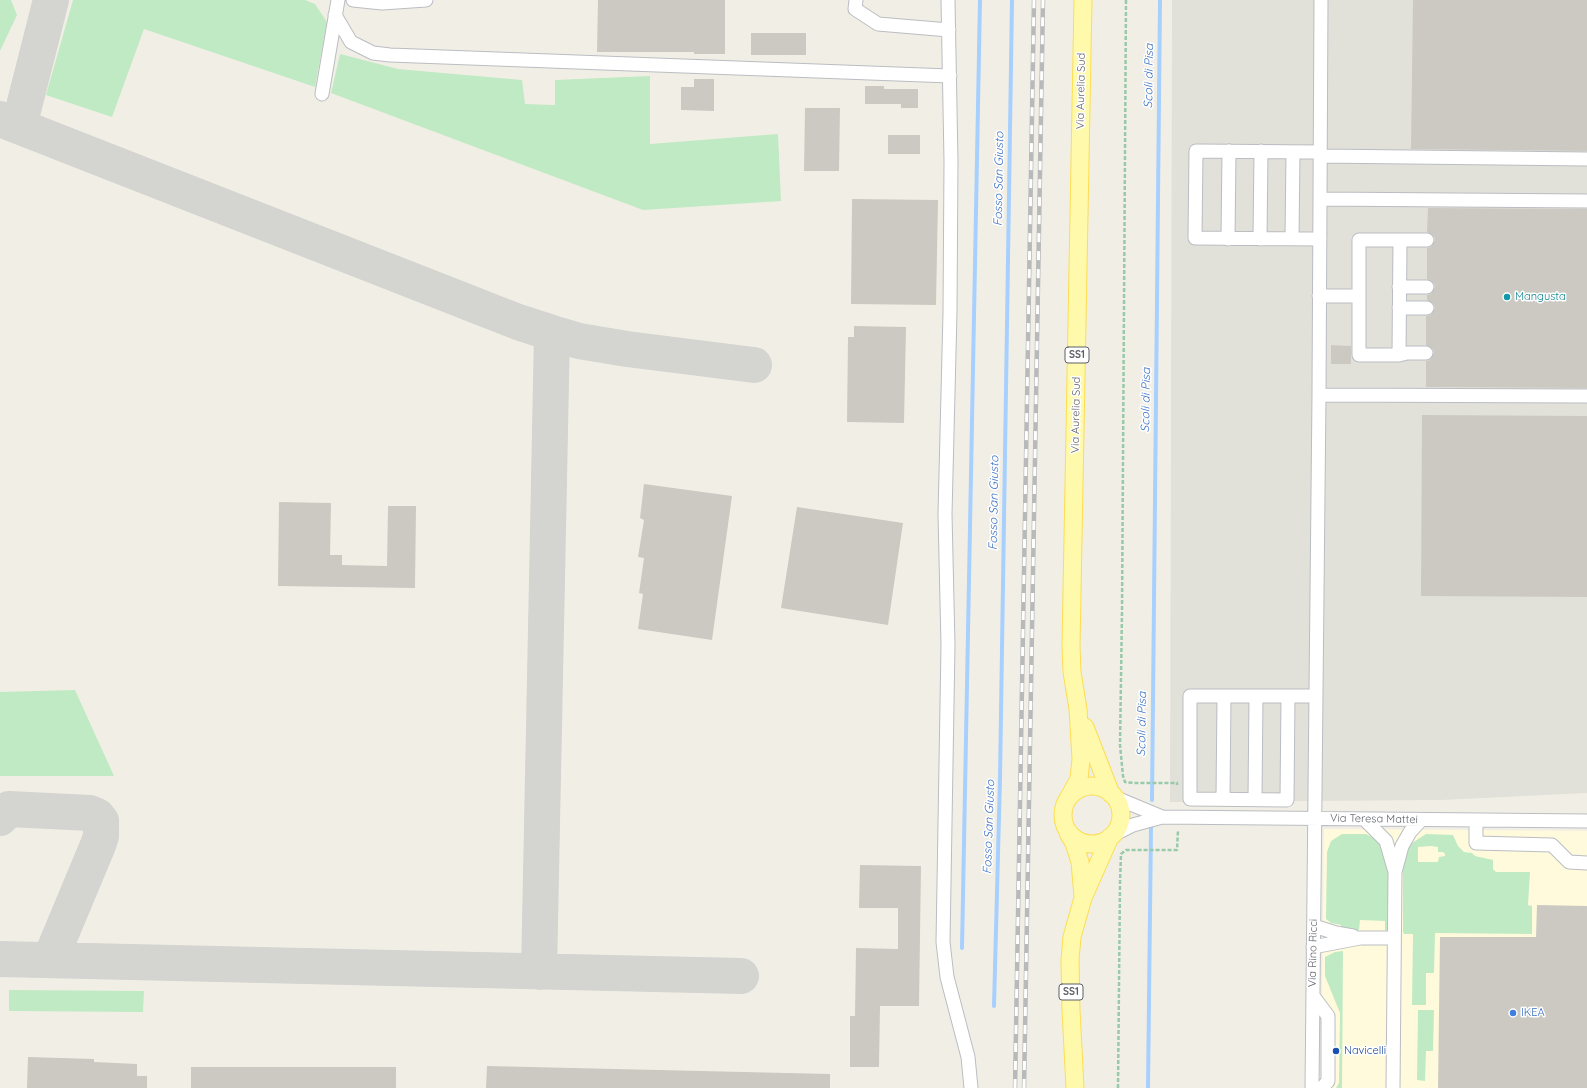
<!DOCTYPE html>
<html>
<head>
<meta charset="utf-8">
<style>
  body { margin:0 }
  canvas { display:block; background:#f1efe5 }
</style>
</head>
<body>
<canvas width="1587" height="1088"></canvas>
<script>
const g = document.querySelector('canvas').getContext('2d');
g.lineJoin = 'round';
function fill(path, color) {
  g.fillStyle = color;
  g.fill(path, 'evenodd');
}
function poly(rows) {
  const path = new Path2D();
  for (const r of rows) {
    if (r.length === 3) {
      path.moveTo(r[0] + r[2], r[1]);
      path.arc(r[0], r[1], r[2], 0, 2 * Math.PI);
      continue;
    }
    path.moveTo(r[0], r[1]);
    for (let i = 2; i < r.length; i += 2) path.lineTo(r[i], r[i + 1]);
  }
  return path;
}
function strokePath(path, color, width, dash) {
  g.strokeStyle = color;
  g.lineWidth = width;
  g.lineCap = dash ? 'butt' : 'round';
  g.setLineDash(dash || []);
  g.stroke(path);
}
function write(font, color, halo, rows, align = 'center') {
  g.font = font + ' Quicksand,sans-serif';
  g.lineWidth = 3;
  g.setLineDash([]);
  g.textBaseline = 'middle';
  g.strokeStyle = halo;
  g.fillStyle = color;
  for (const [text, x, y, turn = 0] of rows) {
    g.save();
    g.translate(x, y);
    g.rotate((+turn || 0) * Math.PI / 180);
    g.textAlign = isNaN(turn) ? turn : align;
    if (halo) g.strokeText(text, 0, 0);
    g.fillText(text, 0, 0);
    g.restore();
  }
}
fill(poly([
  [1324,829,1587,831,1587,1088,1321,1088]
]), '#fffadc');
fill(poly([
  [1172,0,1587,0,1587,793,1442,800,1170,802]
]), '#e1e1da');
fill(poly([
  [0,0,11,0,17,15,0,51],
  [73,0,305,0,315,4,327,22,315,87,144,29,112,117,46,95],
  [340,54,398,69,522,80,525,104,555,105,555,80,650,76,650,144,778,134,781,201,643,210,331,93],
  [75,690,114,776,0,776,0,692],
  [1342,834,1366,834,1378,840,1383,846,1389,863,1387,931,1385,930,1385,921,1360,920,1359,930,1351,930,1341,929,1341,925,1331,923,1326,919,1327,852,1331,841],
  [1426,834,1453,835,1458,846,1464,852,1472,853,1475,856,1493,860,1493,869,1496,872,1530,872,1528,905,1532,906,1532,934,1435,933,1434,973,1426,973,1426,1005,1412,1005,1413,934,1404,934,1403,932,1403,863,1407,850,1412,843],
  [1431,846,1438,847,1438,852,1443,852,1445,854,1445,856,1439,857,1438,862,1418,862,1418,847],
  [1343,951,1342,1088,1336,1088,1339,1083,1340,1013,1325,976,1325,957,1335,952],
  [9,990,144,991,143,1012,9,1011],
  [1418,1010,1434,1010,1433,1051,1426,1051,1425,1081,1417,1080]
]), '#c0eac4');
strokePath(poly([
  [1152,800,1160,0],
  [962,948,980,0],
  [994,1006,1000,778,1012,0],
  [1148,1088,1151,826]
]), '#a7d0ff', 4);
strokePath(poly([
  [0,119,518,322,552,333,579,341,627,349,754,365],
  [19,126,51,0],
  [0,818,9,809,90,813,97,816,101,821,101,836,98,845,50,960],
  [0,959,741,976],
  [539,972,552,333]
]), '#d4d4d0', 36);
fill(poly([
  [598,0,725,0,725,54,694,54,694,52,597,52],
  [1413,0,1587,0,1587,151,1411,149],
  [751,33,806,33,806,55,751,55],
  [694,79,714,79,714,111,681,110,681,87,694,87],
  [865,86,884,86,884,89,918,89,918,108,901,108,901,104,865,104],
  [805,108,840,108,839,171,804,171],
  [888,135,920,135,920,154,888,154],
  [852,199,938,200,936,305,851,304],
  [1428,208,1587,209,1587,388,1426,387,1426,361,1430,360,1434,353,1433,349,1426,345,1426,316,1431,315,1435,308,1434,304,1427,300,1427,295,1431,294,1435,287,1434,283,1427,279,1427,248,1431,247,1435,240,1434,236,1427,232],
  [854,326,906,327,904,423,847,422,848,337,854,337],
  [1331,345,1351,346,1351,364,1331,364],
  [1422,415,1587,416,1587,597,1421,596],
  [644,484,732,496,712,640,638,629,643,594,639,593,644,558,638,557,644,520,640,518],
  [279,502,331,503,330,555,342,555,342,565,387,566,388,506,416,506,415,588,278,586],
  [797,507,903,523,888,625,781,608],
  [860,865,921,866,919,1006,880,1006,879,1067,850,1067,850,1016,855,1016,856,948,898,949,898,908,859,908],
  [1537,905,1587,906,1587,1088,1438,1088,1440,937,1536,937],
  [28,1057,94,1059,94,1062,137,1064,137,1076,147,1076,147,1088,27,1088],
  [487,1066,830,1074,830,1088,486,1088],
  [191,1067,396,1067,396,1088,191,1088]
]), '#ccc9c2');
const minor = poly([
  [353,0,382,3,426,0],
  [856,0,855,9,878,24,949,30],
  [948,0,951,161,950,312,945,514,948,645,943,942,947,977,968,1057,971,1088],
  [335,15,351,42,373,53,390,55,950,76],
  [322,94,338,0],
  [1320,152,1196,151,1195,238,1320,239],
  [1320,156,1587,159],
  [1320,199,1587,201],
  [1228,239,1229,151],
  [1260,239,1261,151],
  [1292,239,1293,152],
  [1400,240,1427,240],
  [1399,287,1427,287],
  [1319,296,1359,296,1359,355,1399,355,1400,240,1359,240,1359,296],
  [1399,308,1427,308],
  [1399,355,1407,353,1426,353],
  [1319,395,1587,396],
  [1288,696,1287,800,1190,799,1190,696,1315,696],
  [1114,797,1162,817],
  [1223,799,1224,696],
  [1255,799,1256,696],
  [1364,819,1386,841,1395,872],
  [1476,820,1476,843,1552,845,1569,862,1587,863],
  [1113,835,1133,825,1162,817,1587,821],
  [1314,926,1336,933,1353,936],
  [1313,947,1360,938,1394,938],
  [1313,996,1328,1016,1328,1081,1322,1088],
  [1312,1088,1319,395,1321,0],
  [1393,1088,1395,872,1402,846,1410,832,1421,820]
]);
const major = poly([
  [1085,727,1111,794],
  [1092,815,29],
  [1069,797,1079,779,1081,759,1078,709,1072,672,1071,646,1083,0],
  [1068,833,1074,843,1080,862,1083,896],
  [1075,1088,1071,1010,1070,960,1072,937,1083,898,1110,837]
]);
strokePath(minor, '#babdc2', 15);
strokePath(major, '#fddd52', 19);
strokePath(poly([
  [1126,0,1122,612,1120,745,1123,776,1125,782,1134,783,1177,783,1177,785],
  [1118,1088,1120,883,1121,854,1126,850,1177,850,1178,830]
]), '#97c9aa', 2.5, [4, 2]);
strokePath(minor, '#fff', 13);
strokePath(major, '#fff9ac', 17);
const rail = poly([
  [1015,1088,1034,0],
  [1024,1088,1043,0]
]);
strokePath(rail, '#b8b9ba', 4.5);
strokePath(rail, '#fff', 3, [9]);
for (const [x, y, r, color] of [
  [1507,297,4,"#0f9aa8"],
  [1513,1013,4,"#3f7fe0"],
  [1336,1051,4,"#1a4fb4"]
]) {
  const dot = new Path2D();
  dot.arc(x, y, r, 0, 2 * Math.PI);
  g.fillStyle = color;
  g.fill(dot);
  strokePath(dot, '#fff', 1.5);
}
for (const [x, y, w] of [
  [1077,355,24],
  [1071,992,24]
]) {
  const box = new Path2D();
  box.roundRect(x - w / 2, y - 8, w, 16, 3);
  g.fillStyle = '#fff';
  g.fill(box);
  strokePath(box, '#5d6067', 1);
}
write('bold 10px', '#5d6067', null, [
  ["SS1",1077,355],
  ["SS1",1071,992]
]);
write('11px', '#5d6067', '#fff', [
  ["Via Aurelia Sud",1081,91,-89],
  ["Via Aurelia Sud",1076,415,-89],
  ["Via Teresa Mattei",1374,819,1],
  ["Via Rino Ricci",1313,953,-89]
]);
write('11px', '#0d838f', '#fff', [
  ["Mangusta",1515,297]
], 'left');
write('11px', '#366cbe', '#fff', [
  ["IKEA",1521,1013]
], 'left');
write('11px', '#164399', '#fff', [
  ["Navicelli",1344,1051]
], 'left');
write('italic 12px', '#3c72c5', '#fff', [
  ["Scoli di Pisa",1149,76,-89],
  ["Fosso San Giusto",999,179,-89],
  ["Scoli di Pisa",1146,400,-89],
  ["Fosso San Giusto",994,503,-89],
  ["Scoli di Pisa",1142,724,-89],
  ["Fosso San Giusto",989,827,-88]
]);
</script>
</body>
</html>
